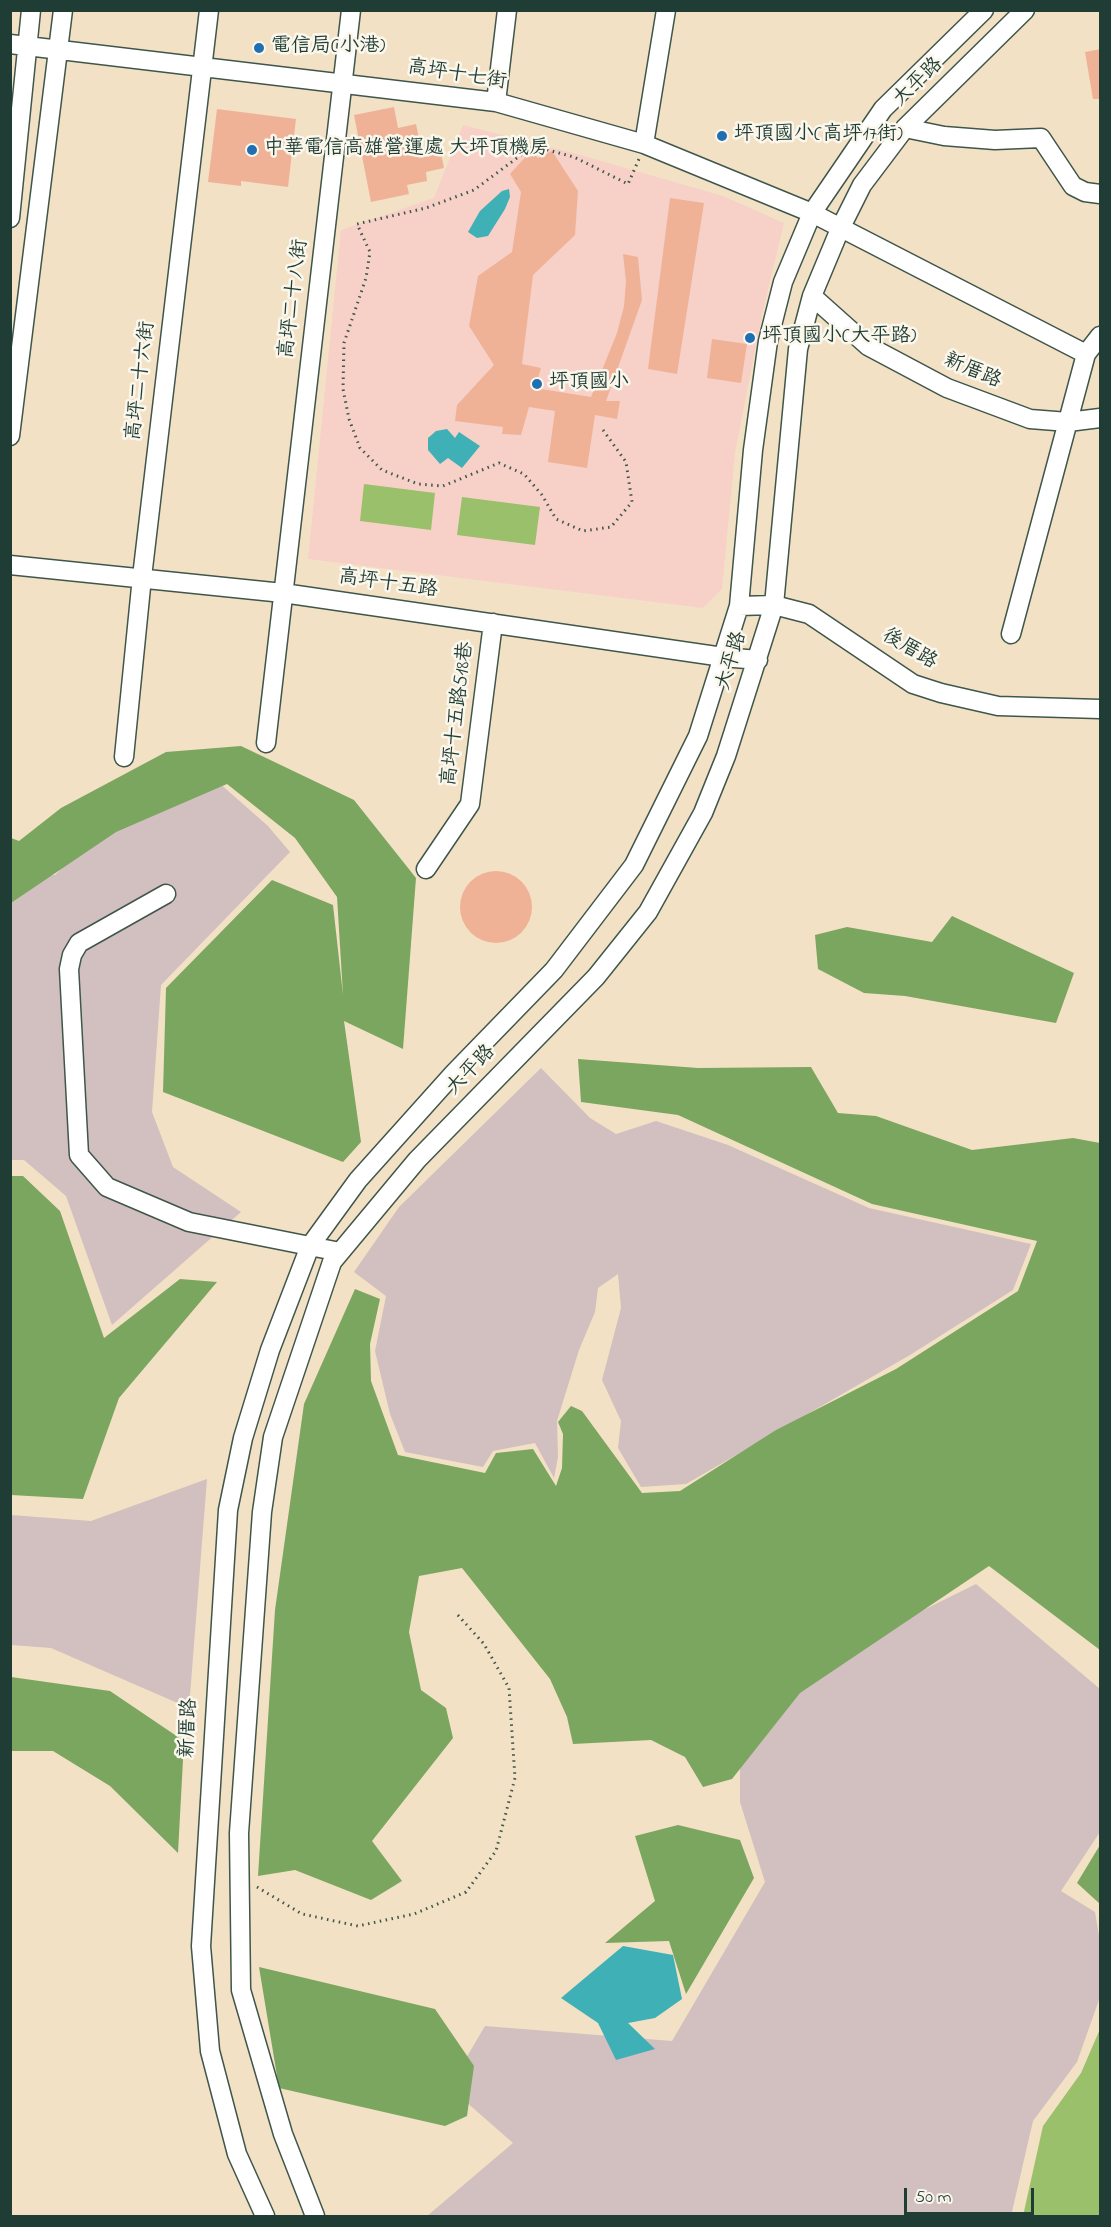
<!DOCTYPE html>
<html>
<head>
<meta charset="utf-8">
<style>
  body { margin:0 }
  #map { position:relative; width:1111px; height:2227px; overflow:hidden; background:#f3e1c5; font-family:"Indie Flower",sans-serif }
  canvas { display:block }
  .frame { position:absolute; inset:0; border:12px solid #1f3d34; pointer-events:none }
  .scale { position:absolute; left:904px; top:2188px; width:130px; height:27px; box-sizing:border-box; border:3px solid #1f3d34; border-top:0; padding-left:8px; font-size:18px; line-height:21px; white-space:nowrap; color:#1f3d34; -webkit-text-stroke:4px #fbf7ec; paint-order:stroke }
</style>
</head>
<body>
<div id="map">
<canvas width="1111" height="2227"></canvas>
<div class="frame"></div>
<div class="scale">50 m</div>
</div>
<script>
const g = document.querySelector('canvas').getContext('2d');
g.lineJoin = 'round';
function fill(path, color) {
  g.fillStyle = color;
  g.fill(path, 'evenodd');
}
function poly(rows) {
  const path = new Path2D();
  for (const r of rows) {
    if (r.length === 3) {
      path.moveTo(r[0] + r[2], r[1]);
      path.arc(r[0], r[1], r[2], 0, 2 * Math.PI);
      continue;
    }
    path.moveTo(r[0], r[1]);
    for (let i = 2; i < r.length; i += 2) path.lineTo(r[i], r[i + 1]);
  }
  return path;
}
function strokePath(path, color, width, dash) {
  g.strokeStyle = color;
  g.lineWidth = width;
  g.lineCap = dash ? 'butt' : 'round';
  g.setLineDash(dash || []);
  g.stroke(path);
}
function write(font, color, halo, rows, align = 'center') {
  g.font = font + ' "Indie Flower","LXGW WenKai TC",sans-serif';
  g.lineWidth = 5;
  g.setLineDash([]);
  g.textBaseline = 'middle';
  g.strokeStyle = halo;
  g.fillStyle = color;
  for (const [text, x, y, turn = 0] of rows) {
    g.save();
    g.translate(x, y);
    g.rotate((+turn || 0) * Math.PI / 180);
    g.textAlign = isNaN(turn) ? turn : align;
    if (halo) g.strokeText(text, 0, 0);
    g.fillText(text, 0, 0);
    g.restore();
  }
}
fill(poly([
  [463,125,577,154,723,196,784,223,762,315,735,453,722,589,703,608,308,559,341,230,434,198]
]), '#f7d1c8');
fill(poly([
  [218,782,268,826,290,852,161,985,152,1112,173,1167,241,1212,112,1325,66,1196,24,1160,11,1160,11,876,55,875,91,839],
  [541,1068,590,1118,616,1134,656,1121,728,1145,869,1208,1031,1244,1013,1290,910,1355,686,1484,641,1487,618,1448,621,1421,602,1380,621,1308,618,1274,598,1288,595,1312,579,1350,557,1421,558,1457,554,1478,535,1443,493,1451,483,1467,405,1452,390,1414,375,1351,386,1296,354,1272,399,1207],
  [207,1479,189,1708,51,1648,11,1645,11,1515,91,1521],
  [976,1584,1100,1689,1100,1832,1061,1891,1095,1912,1100,1941,1100,1997,1077,2062,1033,2121,1011,2216,427,2216,513,2143,449,2087,485,2026,672,2041,765,1882,740,1802,740,1690,869,1637]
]), '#d2bfc0');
fill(poly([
  [364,484,435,493,431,530,360,521],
  [462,497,540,507,535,545,457,535],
  [1100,2029,1100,2216,1023,2216,1043,2126,1081,2073]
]), '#9ac06b');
fill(poly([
  [241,746,354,800,416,878,403,1049,344,1021,361,1142,343,1162,163,1092,166,988,272,880,333,905,343,995,337,897,295,838,227,784,116,832,11,903,11,838,19,841,61,808,166,752],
  [952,916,1074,973,1056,1023,905,996,864,993,818,969,815,935,847,927,932,942],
  [578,1059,698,1068,811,1067,838,1113,876,1116,972,1150,1073,1138,1100,1143,1100,1650,989,1566,800,1693,732,1779,703,1787,685,1757,651,1740,573,1744,567,1717,550,1679,462,1568,419,1576,409,1632,421,1690,446,1708,453,1738,372,1841,402,1881,371,1900,295,1870,258,1876,275,1610,304,1404,355,1289,380,1299,370,1344,371,1381,398,1455,485,1473,496,1453,533,1449,556,1486,562,1468,563,1434,558,1422,571,1406,582,1411,642,1493,680,1491,776,1430,896,1369,1018,1291,1037,1241,872,1204,678,1115,581,1102],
  [11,1176,23,1176,60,1211,104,1338,180,1279,217,1282,119,1398,83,1499,11,1495],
  [11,1677,110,1691,184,1741,178,1853,110,1786,53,1751,11,1751],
  [678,1825,740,1840,754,1878,686,1994,669,1941,605,1943,655,1901,635,1836],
  [1100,1845,1100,1904,1077,1883],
  [259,1967,435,2009,474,2066,467,2116,445,2126,279,2088]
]), '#7ba65f');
fill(poly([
  [509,189,510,197,505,209,488,236,477,238,468,232,480,211,502,191],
  [447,429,455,438,459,432,480,446,462,468,448,458,440,464,428,450,428,438,436,431],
  [623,1946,673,1955,682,1999,655,2018,628,2023,655,2049,616,2060,598,2023,561,1998]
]), '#3eb0b6');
fill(poly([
  [1101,49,1101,99,1093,99,1085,52],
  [394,107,398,128,416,124,423,157,441,153,444,168,426,172,427,181,407,185,409,194,371,202,354,115],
  [217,109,296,119,288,187,241,181,241,186,208,182],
  [531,151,538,158,552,151,578,191,575,235,533,275,522,364,541,368,535,388,591,397,617,333,624,306,626,281,623,254,638,257,642,300,606,401,620,401,617,419,595,415,587,468,548,462,555,411,529,407,521,435,502,434,503,427,455,421,457,405,494,365,469,326,478,276,512,252,521,192,510,174],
  [670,198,704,203,677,374,648,369],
  [712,339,747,344,741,383,707,378],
  [496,907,36]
]), '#efb297');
const minor = poly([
  [10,44,496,102,644,144,812,213,1086,354],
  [496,102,507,10],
  [905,128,944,136,995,140,1041,138,1073,186,1085,192,1100,194],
  [644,144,666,10],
  [10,218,31,10],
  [812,296,868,346,947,388,1030,419,1068,422,1100,418],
  [10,436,63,10],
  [10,565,283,593,723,657,758,660],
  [739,606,774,605,809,614,913,684,941,693,998,706,1100,709],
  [1011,634,1086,354,1100,336],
  [266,743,351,10],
  [124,757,142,577,209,10],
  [426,869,470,804,493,623],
  [166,894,79,943,72,955,69,969,79,1155,107,1187,189,1222,340,1252],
  [265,2216,237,2154,210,2051,201,1946,228,1510,243,1438,270,1350,310,1246,358,1180,454,1073,554,970,634,865,698,736,739,606,753,450,768,341,783,282,812,213,883,109,984,10],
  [315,2216,283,2134,241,1990,239,1833,262,1512,273,1437,332,1262,417,1160,596,977,648,912,703,813,726,756,774,605,798,349,812,296,840,229,862,185,905,128,1025,10]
]);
strokePath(minor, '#3f564a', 21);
strokePath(poly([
  [603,430,626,462,632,502,611,527,583,531,556,519,542,495,524,474,499,463,443,486,418,484,382,470,360,448,349,419,343,389,344,343,366,278,370,252,357,224,426,208,474,190,533,146,574,157,628,184,639,159],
  [257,1887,302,1914,358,1926,414,1914,466,1892,496,1851,515,1778,509,1688,484,1644,456,1613]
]), '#3f564a', 3, [1.5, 4.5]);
strokePath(minor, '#fff', 18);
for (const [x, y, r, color] of [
  [259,48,6,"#1f6fb2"],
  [722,136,6,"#1f6fb2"],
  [252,150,6,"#1f6fb2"],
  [750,338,6,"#1f6fb2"],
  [537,384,6,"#1f6fb2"]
]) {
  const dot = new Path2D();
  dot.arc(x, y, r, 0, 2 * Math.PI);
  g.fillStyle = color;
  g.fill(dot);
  strokePath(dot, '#fbf7ec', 2);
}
write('20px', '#1f3d34', '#fbf7ec', [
  ["電信局(小港)",271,48],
  ["坪頂國小(高坪17街)",734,136],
  ["中華電信高雄營運處 大坪頂機房",264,150],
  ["坪頂國小(大平路)",762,338],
  ["坪頂國小",549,384]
], 'left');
write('20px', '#1f3d34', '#fbf7ec', [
  ["高坪十七街",457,76,9],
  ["大平路",919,83,-44],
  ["高坪二十八街",295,299,-83],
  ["新厝路",972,372,23],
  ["高坪二十六街",142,381,-83],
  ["高坪十五路",388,585,8],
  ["後厝路",909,650,31],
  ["大平路",733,661,-73],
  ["高坪十五路518巷",459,714,-83],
  ["大平路",472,1071,-46],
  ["新厝路",190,1728,-87]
]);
</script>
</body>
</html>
